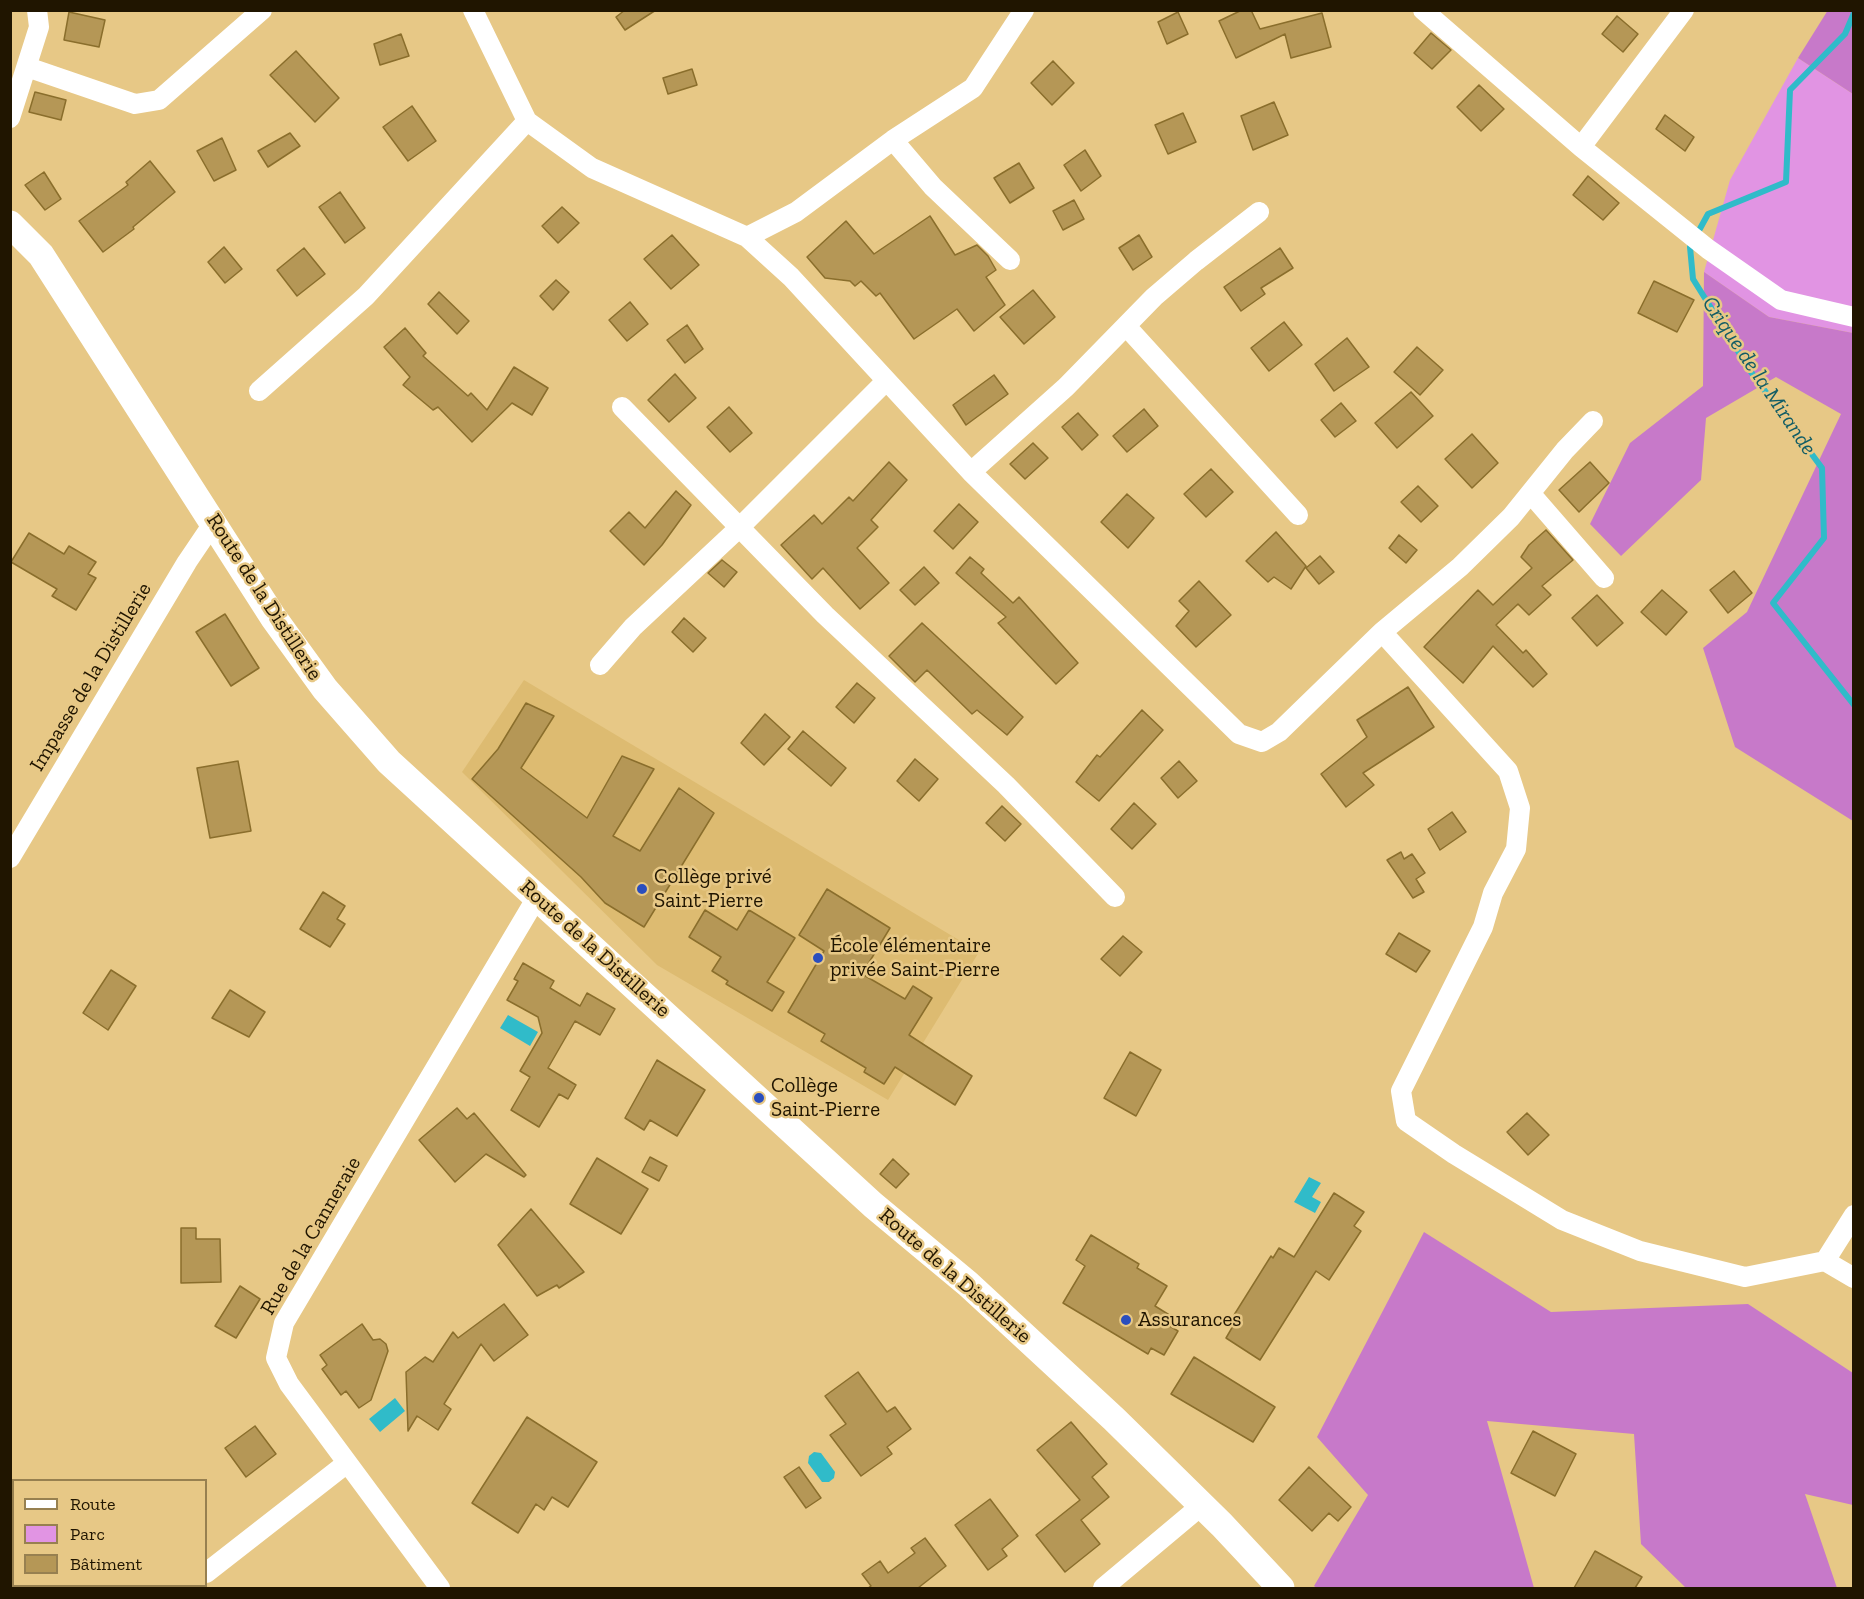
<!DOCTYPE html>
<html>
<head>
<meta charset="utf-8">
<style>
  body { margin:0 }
  #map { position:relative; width:1864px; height:1599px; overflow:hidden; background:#e7c886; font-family:"Zilla Slab",serif }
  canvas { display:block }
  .frame { position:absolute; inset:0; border:12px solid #201500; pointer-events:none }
  .legend { position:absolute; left:12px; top:1479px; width:195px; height:108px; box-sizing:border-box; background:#e7c886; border:2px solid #978050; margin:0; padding:8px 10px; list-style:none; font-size:18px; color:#201500 }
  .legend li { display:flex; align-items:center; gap:12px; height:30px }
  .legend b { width:30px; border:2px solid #978050 }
</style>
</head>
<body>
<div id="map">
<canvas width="1864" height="1599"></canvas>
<div class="frame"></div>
<ul class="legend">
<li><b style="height:8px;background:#fff"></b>Route</li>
<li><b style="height:16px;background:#e194e3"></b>Parc</li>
<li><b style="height:16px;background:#b59756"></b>Bâtiment</li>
</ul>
</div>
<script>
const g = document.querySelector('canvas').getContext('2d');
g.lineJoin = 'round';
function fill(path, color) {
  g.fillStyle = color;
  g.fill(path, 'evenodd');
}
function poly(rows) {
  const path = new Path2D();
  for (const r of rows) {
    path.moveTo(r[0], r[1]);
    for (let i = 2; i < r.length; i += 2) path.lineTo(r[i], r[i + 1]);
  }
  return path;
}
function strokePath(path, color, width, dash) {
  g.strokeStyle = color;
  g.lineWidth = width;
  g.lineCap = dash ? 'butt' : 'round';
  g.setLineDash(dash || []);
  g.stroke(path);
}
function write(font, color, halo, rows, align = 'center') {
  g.font = font + ' "Zilla Slab",serif';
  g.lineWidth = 5;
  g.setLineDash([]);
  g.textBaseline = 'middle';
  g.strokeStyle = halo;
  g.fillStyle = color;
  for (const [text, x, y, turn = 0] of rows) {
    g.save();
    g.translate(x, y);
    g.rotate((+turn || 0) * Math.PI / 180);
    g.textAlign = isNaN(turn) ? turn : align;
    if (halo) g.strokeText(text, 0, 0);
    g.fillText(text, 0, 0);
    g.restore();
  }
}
fill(poly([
  [524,680,979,952,888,1100,657,965,462,772]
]), '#ddbb71');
fill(poly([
  [1798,58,1853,94,1853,333,1769,317,1704,272,1730,180]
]), '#e194e3');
fill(poly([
  [1828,10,1853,11,1853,94,1798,58],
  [1704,272,1769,317,1853,333,1853,821,1735,747,1703,648,1747,612,1841,414,1776,377,1706,418,1701,480,1621,556,1590,524,1630,443,1703,386],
  [1424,1232,1551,1312,1748,1304,1853,1373,1853,1505,1805,1494,1837,1588,1686,1588,1641,1544,1634,1434,1487,1421,1534,1588,1317,1588,1314,1586,1368,1495,1317,1437]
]), '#c779c9');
fill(poly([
  [508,1015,538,1032,530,1046,500,1028],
  [1309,1177,1321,1183,1312,1197,1321,1202,1315,1213,1294,1202],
  [395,1398,405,1411,380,1432,369,1419],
  [814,1452,821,1453,835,1472,834,1478,829,1482,822,1482,808,1463,809,1456]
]), '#30bbc9');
strokePath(poly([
  [1854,13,1845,34,1790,90,1786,182,1708,214,1690,247,1693,279,1751,372,1822,468,1824,538,1773,603,1854,705]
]), '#30bbc9', 6);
const building = poly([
  [625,10,656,10,625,30,616,17,625,10],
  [1242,10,1251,10,1260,29,1322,13,1331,47,1291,58,1285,34,1236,58,1219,21,1242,10],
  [69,12,105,20,99,47,64,40,69,12],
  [1178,12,1188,34,1167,44,1158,22,1178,12],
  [1617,16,1638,34,1623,52,1602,34,1617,16],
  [1431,33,1451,50,1432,69,1414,53,1431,33],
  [401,34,409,56,380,65,374,44,401,34],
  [296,51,339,98,315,122,270,75,296,51],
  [1053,61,1074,83,1052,105,1031,83,1053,61],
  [692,69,697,85,668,94,663,78,692,69],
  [1479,85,1504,109,1481,131,1457,107,1479,85],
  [35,92,66,100,61,120,29,112,35,92],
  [1274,102,1288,135,1253,150,1241,116,1274,102],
  [412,106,436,141,408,161,383,127,412,106],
  [1183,113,1196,142,1168,154,1155,125,1183,113],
  [1665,115,1694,137,1685,151,1656,129,1665,115],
  [290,133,300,146,268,167,258,151,290,133],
  [222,138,236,170,214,181,197,151,222,138],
  [1085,150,1101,176,1081,191,1064,165,1085,150],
  [150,161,175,192,133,227,134,229,103,252,79,221,128,185,126,182,150,161],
  [1019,163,1034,188,1010,203,994,178,1019,163],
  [44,172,61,199,45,210,25,185,44,172],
  [1588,176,1619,203,1603,220,1573,195,1588,176],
  [340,192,365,228,345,243,319,207,340,192],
  [1074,200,1084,219,1063,230,1053,211,1074,200],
  [562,207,579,223,558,243,542,226,562,207],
  [930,216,955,255,977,245,988,256,996,270,986,277,1005,305,974,331,957,309,914,339,880,293,876,296,861,281,855,286,850,281,825,278,807,257,846,221,874,254,930,216],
  [672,235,699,265,671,289,644,259,672,235],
  [1139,235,1152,257,1133,270,1119,248,1139,235],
  [224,247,242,269,225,283,208,262,224,247],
  [304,248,325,274,297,296,277,270,304,248],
  [1280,248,1293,268,1261,288,1265,294,1241,311,1224,287,1280,248],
  [556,280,569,292,553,310,540,296,556,280],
  [1654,281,1694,300,1677,332,1638,313,1654,281],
  [1033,290,1055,317,1024,344,1000,317,1033,290],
  [439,292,469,321,457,334,428,304,439,292],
  [630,302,648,324,627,341,609,320,630,302],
  [1284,322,1302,345,1269,371,1251,348,1284,322],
  [687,325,703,349,685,363,667,340,687,325],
  [405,328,426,353,423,356,468,396,471,393,487,410,514,367,548,388,532,415,512,403,472,442,438,407,433,410,403,385,410,377,384,347,405,328],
  [1347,338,1369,367,1334,391,1315,364,1347,338],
  [1417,347,1443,370,1420,395,1394,372,1417,347],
  [675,374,696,398,669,422,648,400,675,374],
  [994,375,1008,394,966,425,953,405,994,375],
  [1411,392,1433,416,1397,448,1375,423,1411,392],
  [1341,403,1356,421,1335,437,1321,420,1341,403],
  [729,407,752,433,730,452,707,427,729,407],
  [1144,409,1158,426,1127,452,1113,436,1144,409],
  [1078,413,1098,435,1082,450,1062,427,1078,413],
  [1472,434,1498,463,1472,488,1445,459,1472,434],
  [1033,443,1048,458,1025,479,1010,464,1033,443],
  [889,462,907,480,871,520,878,527,857,548,889,583,860,609,823,568,812,579,781,545,814,515,822,524,849,497,853,501,889,462],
  [1590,462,1609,483,1579,512,1559,490,1590,462],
  [1211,469,1233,492,1206,517,1184,494,1211,469],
  [1418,486,1438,506,1421,522,1401,502,1418,486],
  [676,491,691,505,662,545,644,565,610,531,629,512,645,528,676,491],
  [1127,494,1154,518,1128,548,1101,522,1127,494],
  [959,504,978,522,953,549,934,531,959,504],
  [1546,530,1573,560,1542,586,1551,595,1529,615,1518,604,1496,625,1523,653,1526,650,1547,674,1533,687,1493,646,1463,683,1424,647,1478,590,1493,605,1532,568,1521,557,1529,545,1546,530],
  [1276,532,1306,566,1291,589,1274,577,1268,582,1246,561,1276,532],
  [29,533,64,554,69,546,96,562,88,574,96,578,76,610,52,596,57,589,11,562,29,533],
  [1399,535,1417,550,1406,563,1389,548,1399,535],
  [1320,556,1334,572,1319,584,1306,568,1320,556],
  [970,557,984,569,981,573,1013,603,1019,597,1078,663,1056,684,998,623,1006,617,956,573,970,557],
  [722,560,737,572,724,587,708,573,722,560],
  [924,567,939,583,915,605,900,590,924,567],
  [1734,571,1752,593,1728,613,1710,590,1734,571],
  [1199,581,1231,615,1196,647,1176,626,1189,611,1179,601,1199,581],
  [1662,590,1687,612,1666,635,1641,612,1662,590],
  [1597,595,1623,623,1597,646,1572,618,1597,595],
  [225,614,259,668,231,686,196,632,225,614],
  [684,618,706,638,693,652,672,632,684,618],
  [922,623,1023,717,1007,735,977,710,972,714,927,670,915,682,889,656,922,623],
  [857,683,875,698,854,723,836,707,857,683],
  [1408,687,1434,727,1363,773,1374,785,1346,807,1321,774,1367,737,1357,720,1408,687],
  [526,703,554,716,521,768,587,818,622,756,654,769,613,836,640,851,679,788,714,813,644,927,605,903,581,877,472,779,498,749,526,703],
  [1142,710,1163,730,1099,801,1076,782,1097,755,1100,757,1142,710],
  [765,714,790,737,764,765,741,743,765,714],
  [803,731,846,768,831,786,788,749,803,731],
  [915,759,938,779,919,801,897,781,915,759],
  [238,761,251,831,210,838,197,768,238,761],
  [1179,761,1197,781,1178,798,1161,778,1179,761],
  [1134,803,1156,824,1132,849,1111,829,1134,803],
  [1002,806,1021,824,1005,841,986,823,1002,806],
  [1452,812,1466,832,1440,850,1428,829,1452,812],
  [1401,852,1404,859,1412,854,1425,873,1416,879,1424,892,1413,898,1387,860,1401,852],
  [827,889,890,928,862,974,905,999,913,986,932,998,909,1035,972,1076,955,1105,895,1067,884,1084,864,1072,866,1068,821,1041,825,1034,788,1012,824,951,799,935,827,889],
  [323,892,345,906,337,919,345,924,330,947,300,929,323,892],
  [705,910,737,930,749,910,795,938,767,982,784,992,772,1011,726,984,728,981,712,971,721,957,689,937,705,910],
  [1399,933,1430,951,1416,972,1386,954,1399,933],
  [1123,936,1142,952,1120,976,1101,959,1123,936],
  [523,963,554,981,550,988,580,1006,587,993,615,1009,600,1035,575,1021,548,1068,576,1085,568,1099,559,1094,539,1127,511,1110,530,1077,520,1071,542,1033,538,1017,507,1000,518,981,514,979,523,963],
  [111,970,136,986,108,1030,83,1013,111,970],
  [230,990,265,1012,249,1037,212,1018,230,990],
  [1130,1052,1161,1070,1136,1116,1104,1098,1130,1052],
  [657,1060,705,1090,677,1136,650,1120,644,1130,625,1118,657,1060],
  [457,1108,467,1119,474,1113,526,1175,524,1177,486,1154,455,1182,419,1140,457,1108],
  [1527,1113,1549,1135,1528,1155,1507,1132,1527,1113],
  [650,1157,667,1166,659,1181,642,1172,650,1157],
  [597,1158,648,1189,621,1234,570,1204,597,1158],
  [893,1159,909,1174,896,1188,880,1174,893,1159],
  [1334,1193,1364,1212,1354,1226,1361,1231,1329,1280,1316,1271,1260,1360,1226,1338,1233,1326,1229,1323,1271,1256,1273,1258,1279,1248,1294,1257,1334,1193],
  [531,1209,584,1272,559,1288,557,1285,537,1296,498,1245,531,1209],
  [181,1228,196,1228,196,1239,220,1239,221,1282,181,1283,181,1228],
  [1091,1235,1139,1264,1137,1268,1167,1286,1155,1306,1171,1316,1166,1324,1178,1331,1164,1355,1151,1348,1148,1354,1063,1303,1085,1266,1076,1260,1091,1235],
  [240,1286,260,1299,236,1338,215,1326,240,1286],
  [504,1304,528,1335,494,1361,481,1344,444,1404,451,1409,438,1430,417,1416,408,1431,406,1372,425,1357,433,1362,453,1332,458,1338,504,1304],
  [362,1324,373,1340,380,1339,386,1344,388,1351,371,1400,359,1408,346,1391,341,1395,322,1369,327,1365,320,1355,362,1324],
  [1194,1357,1275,1407,1253,1442,1171,1394,1194,1357],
  [858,1372,887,1412,895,1407,911,1429,887,1447,892,1454,861,1476,830,1435,846,1424,825,1396,858,1372],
  [527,1417,597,1462,568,1507,552,1497,544,1510,536,1504,518,1533,472,1503,527,1417],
  [1071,1422,1107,1464,1092,1477,1109,1497,1081,1520,1100,1544,1065,1572,1036,1535,1080,1500,1037,1450,1071,1422],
  [255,1426,276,1454,246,1477,225,1448,255,1426],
  [1533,1431,1576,1454,1555,1496,1511,1473,1533,1431],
  [799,1467,821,1498,806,1508,784,1477,799,1467],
  [1309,1467,1351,1507,1338,1521,1329,1513,1312,1531,1279,1500,1309,1467],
  [990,1499,1018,1536,1002,1549,1007,1556,988,1570,955,1525,990,1499],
  [925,1538,946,1566,918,1588,868,1588,871,1586,862,1574,880,1561,888,1573,915,1553,911,1548,925,1538],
  [1595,1551,1642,1577,1635,1588,1574,1588,1595,1551]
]);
fill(building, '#b59756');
strokePath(building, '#8a6e2c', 1.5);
strokePath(poly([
  [473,10,527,121,592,168,747,237,791,277,971,472,1239,734,1262,742,1279,732,1382,632,1460,567,1511,517,1565,450,1593,421],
  [1423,10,1581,147,1708,249,1781,300,1854,317],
  [27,67,135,104,159,100,262,10],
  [10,118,39,27,37,10],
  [893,140,933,187,1010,260],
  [1581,147,1684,10],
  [747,237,796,212,893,140,973,88,1024,10],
  [1126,326,1298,515],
  [259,391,366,296,527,121],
  [622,407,825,615,1006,785,1115,897],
  [971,472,1066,387,1154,297,1196,261,1259,212],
  [1531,494,1604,578],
  [1382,632,1508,771,1520,808,1516,849,1493,893,1483,927,1401,1091,1406,1121,1454,1154,1562,1220,1640,1251,1745,1277,1825,1261,1854,1215],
  [600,665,633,627,740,527,886,381],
  [10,858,187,562,214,522],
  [1825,1261,1854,1278],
  [206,1573,347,1463],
  [185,1588,189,1586],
  [440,1588,289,1384,276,1358,284,1323,537,897],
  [1103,1588,1202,1505]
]), '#fff', 20);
strokePath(poly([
  [10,224,41,255,273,617,325,689,389,762,873,1205,968,1284,1114,1419,1222,1525,1281,1588]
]), '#fff', 27);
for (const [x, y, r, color] of [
  [642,889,6,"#2a4ebe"],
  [818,958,6,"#2a4ebe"],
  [759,1098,6,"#2a4ebe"],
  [1126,1320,6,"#2a4ebe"]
]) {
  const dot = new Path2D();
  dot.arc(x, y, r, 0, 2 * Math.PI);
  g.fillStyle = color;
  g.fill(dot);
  strokePath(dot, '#e7c886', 2);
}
write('21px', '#201500', '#e7c886', [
  ["Route de la Distillerie",264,597,57],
  ["Impasse de la Distillerie",91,677,-59],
  ["Route de la Distillerie",595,949,42],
  ["Rue de la Canneraie",311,1236,-60],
  ["Route de la Distillerie",955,1276,41]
]);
write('21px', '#201500', '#e7c886', [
  ["Collège privé",654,877],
  ["Saint-Pierre",654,901],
  ["École élémentaire",830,946],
  ["privée Saint-Pierre",830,970],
  ["Collège",771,1086],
  ["Saint-Pierre",771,1110],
  ["Assurances",1138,1320]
], 'left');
write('italic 22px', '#125d65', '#e7c886', [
  ["Crique de la Mirande",1759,376,56]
]);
</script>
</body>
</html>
